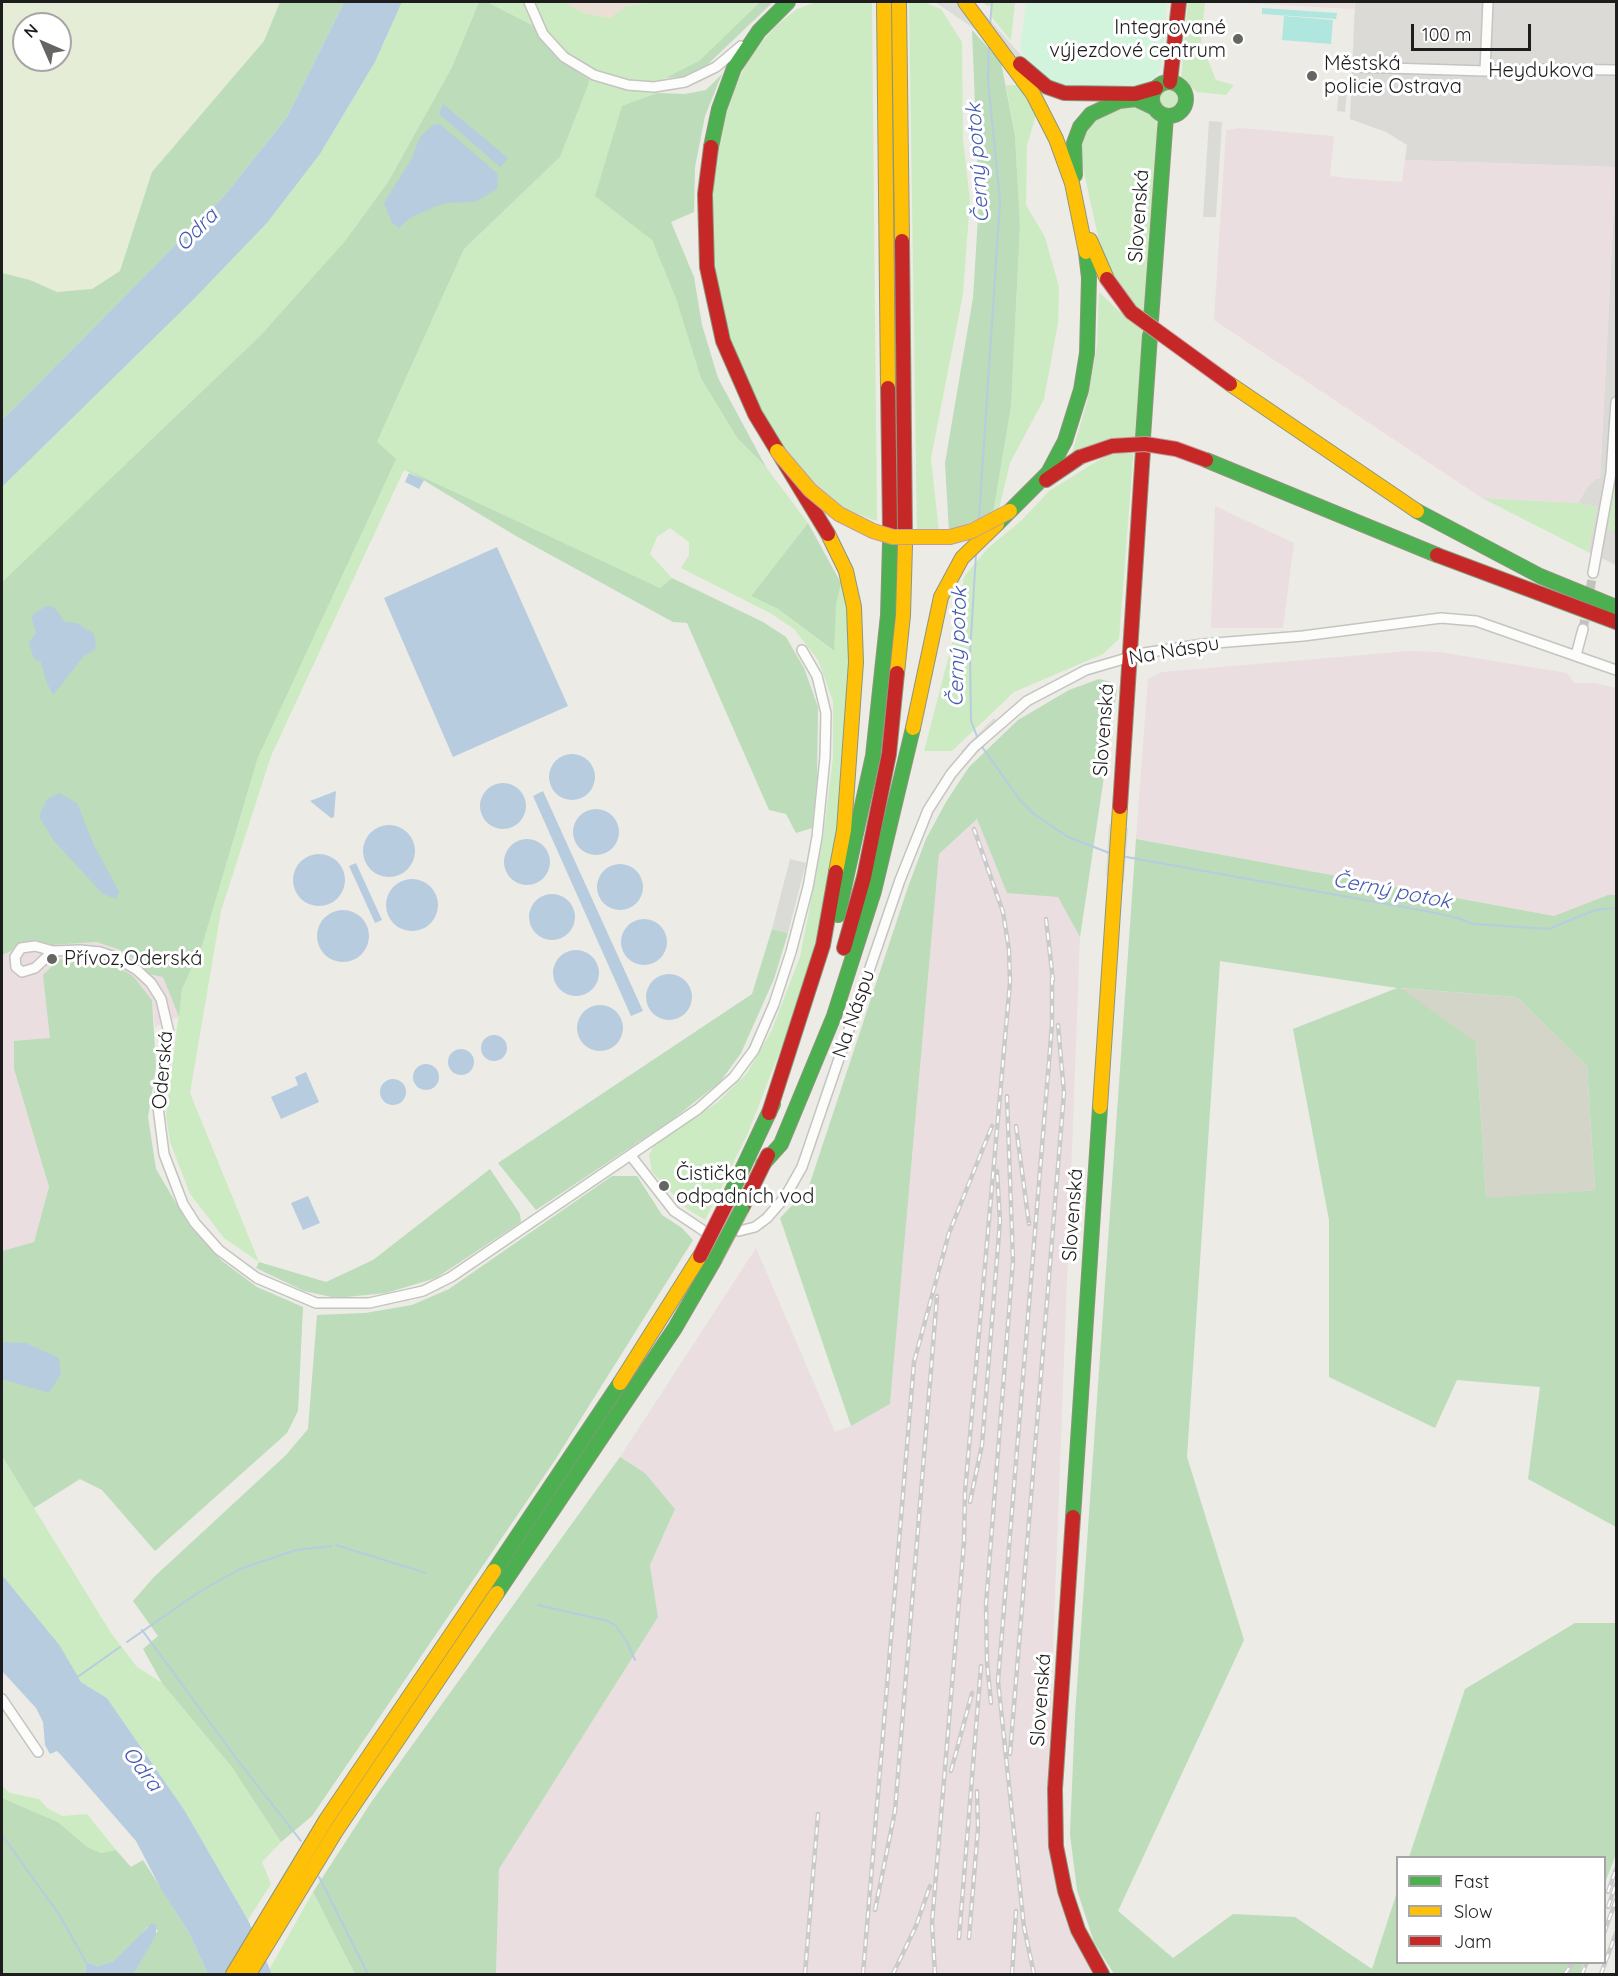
<!DOCTYPE html>
<html>
<head>
<meta charset="utf-8">
<style>
  body { margin:0 }
  #map { position:relative; width:1618px; height:1976px; overflow:hidden; background:#ecebe5; font-family:Quicksand,sans-serif }
  canvas { display:block }
  .frame { position:absolute; inset:0; border:3px solid #1d1d1d; pointer-events:none }
  .legend { position:absolute; left:1396px; top:1856px; width:210px; height:108px; box-sizing:border-box; background:#fff; border:2px solid #a5a5a5; margin:0; padding:8px 10px; list-style:none; font-size:18px; color:#1d1d1d }
  .legend li { display:flex; align-items:center; gap:12px; height:30px }
  .legend b { width:30px; border:2px solid #a5a5a5 }
  .north { position:absolute; left:12px; top:12px; width:60px; height:60px; box-sizing:border-box; background:#fff; border:2px solid #a5a5a5; border-radius:50%; rotate:315deg; font-size:16px; font-weight:700; line-height:24px; text-align:center; color:#1d1d1d }
  .north::after { content:''; display:block; margin:auto; width:21px; height:27px; background:#656563; clip-path:polygon(50% 0,100% 100%,50% 72%,0 100%) }
  .scale { position:absolute; left:1411px; top:24px; width:120px; height:27px; box-sizing:border-box; border:3px solid #1d1d1d; border-top:0; padding-left:8px; font-size:18px; line-height:21px; white-space:nowrap; color:#1d1d1d; -webkit-text-stroke:4px #fff; paint-order:stroke }
</style>
</head>
<body>
<div id="map">
<canvas width="1618" height="1976"></canvas>
<div class="frame"></div>
<ul class="legend">
<li><b style="height:8px;background:#4caf50"></b>Fast</li>
<li><b style="height:8px;background:#ffc107"></b>Slow</li>
<li><b style="height:8px;background:#c62828"></b>Jam</li>
</ul>
<div class="north">N</div>
<div class="scale">100 m</div>
</div>
<script>
const g = document.querySelector('canvas').getContext('2d');
g.lineJoin = 'round';
function fill(path, color) {
  g.fillStyle = color;
  g.fill(path, 'evenodd');
}
function poly(rows) {
  const path = new Path2D();
  for (const r of rows) {
    if (r.length === 3) {
      path.moveTo(r[0] + r[2], r[1]);
      path.arc(r[0], r[1], r[2], 0, 2 * Math.PI);
      continue;
    }
    path.moveTo(r[0], r[1]);
    for (let i = 2; i < r.length; i += 2) path.lineTo(r[i], r[i + 1]);
  }
  return path;
}
function strokePath(path, color, width, dash) {
  g.strokeStyle = color;
  g.lineWidth = width;
  g.lineCap = dash ? 'butt' : 'round';
  g.setLineDash(dash || []);
  g.stroke(path);
}
function write(font, color, halo, rows, align = 'center') {
  g.font = font + ' Quicksand,sans-serif';
  g.lineWidth = 6;
  g.setLineDash([]);
  g.textBaseline = 'middle';
  g.strokeStyle = halo;
  g.fillStyle = color;
  for (const [text, x, y, turn = 0] of rows) {
    g.save();
    g.translate(x, y);
    g.rotate((+turn || 0) * Math.PI / 180);
    g.textAlign = isNaN(turn) ? turn : align;
    if (halo) g.strokeText(text, 0, 0);
    g.fillText(text, 0, 0);
    g.restore();
  }
}
fill(poly([
  [1355,2,1616,2,1616,565,1588,552,1597,507,1578,503,1588,486,1597,478,1600,479,1616,167,1405,160,1407,145,1386,132,1350,119]
]), '#dbdad7');
fill(poly([
  [564,2,658,2,626,6,611,18,584,13]
]), '#eaded5');
fill(poly([
  [1226,2,1355,2,1354,9],
  [1240,128,1334,136,1330,176,1346,178,1402,182,1405,160,1616,167,1600,479,1596,478,1588,486,1578,503,1482,498,1214,320,1226,130],
  [1215,506,1294,543,1283,628,1211,628],
  [1410,651,1439,652,1567,673,1574,683,1595,683,1616,688,1616,895,1608,895,1554,916,1136,839,1148,679,1162,672],
  [977,819,1007,892,1058,896,1080,937,1047,1807,1050,1858,1058,1893,1067,1924,1094,1974,496,1974,499,1869,658,1617,650,1565,675,1509,645,1473,620,1457,756,1248,835,1432,851,1426,890,1404,939,854],
  [36,940,52,945,96,942,118,949,137,961,149,974,163,977,179,1017,155,1027,152,1000,133,976,112,963,84,956,50,1038,14,1069,49,1187,34,1242,2,1251,2,955]
]), '#eadee1');
fill(poly([
  [1398,988,1517,997,1587,1066,1595,1190,1486,1199,1476,1042]
]), '#d2d5c7');
fill(poly([
  [2,2,280,2,264,41,152,172,121,271,92,289,56,292,30,280,2,273],
  [24,24,60,24,60,60,24,60]
]), '#e6edd7');
fill(poly([
  [402,2,479,2,452,67,388,182,345,241,260,336,2,582,2,487,194,299,267,223,320,154,375,62],
  [487,2,564,2,584,13,610,18,626,6,658,2,760,2,699,61,665,78,657,93,622,107,596,195,652,240,738,439,766,467,808,523,751,596,778,609,833,651,836,606,841,583,850,621,849,697,836,844,811,960,785,1038,748,1133,705,1220,686,1208,652,1172,649,1155,654,1146,718,1102,747,1073,771,1032,800,957,823,838,833,757,833,701,818,660,794,629,770,613,681,568,689,555,689,542,670,528,657,537,650,554,672,578,660,588,404,470,271,756,221,911,190,1093,259,1262,224,1238,190,1194,170,1142,166,1115,182,989,202,946,258,757,377,442,464,249,560,157,588,80,556,57,532,25],
  [816,2,872,2,877,521,846,510,792,464,740,371,718,295,711,222,713,173,720,130,736,85,747,62,761,43,776,26,797,9],
  [909,2,924,2,941,9,962,42,963,139,970,200,963,294,931,458,939,532,917,531],
  [985,2,1015,2,1011,41,991,16,991,6,985,5],
  [1188,2,1205,2,1201,43,1216,80,1234,85,1226,95,1197,92,1181,79],
  [1006,85,1019,85,1036,115,1027,145,1026,205,1045,237,1059,287,1058,323,1044,399,1010,463,999,509,993,513,1011,407,1020,226,1015,136],
  [1169,99,11],
  [1126,104,1146,107,1156,118,1158,136,1119,639,1103,654,1014,692,952,751,924,751,953,640,964,577,988,548,1022,520,1049,491,1107,455,1072,453,1087,402,1097,345,1099,292,1120,312,1123,293,1108,271,1098,236,1082,164,1080,142,1090,122],
  [1616,470,1616,532,1608,530],
  [1482,498,1578,503,1597,507,1588,552],
  [2,1456,111,1633,137,1667,162,1683,231,1766,281,1842,262,1862,271,1884,248,1920,185,1811,107,1698,81,1682,2,1575],
  [2,1786,10,1793,39,1799,47,1808,62,1816,87,1814,116,1850,101,1853,87,1847,58,1822,2,1798],
  [313,1892,355,1974,272,1974,270,1968]
]), '#cdebc2');
fill(poly([
  [280,2,344,2,287,117,224,196,2,420,2,273,30,280,57,292,92,289,120,271,152,172,264,41],
  [479,2,487,2,532,25,556,57,589,80,588,85,560,157,464,249,377,442,396,459,258,757,202,946,182,989,179,1017,163,977,149,974,137,961,118,949,96,942,52,945,36,940,2,955,2,582,260,336,345,241,388,182,452,67],
  [760,2,773,2,707,65,681,77,665,78,699,61],
  [972,30,1001,62,1015,136,1020,226,1011,407,993,513,949,532,945,463,973,298,979,201],
  [722,74,705,116,695,167,694,212,671,222,694,277,702,325,718,378,766,467,738,439,701,378,676,298,652,240,595,196,622,106,657,93,685,94,706,90],
  [405,469,660,588,672,578,763,622,786,637,804,668,818,707,817,779,812,828,796,833,786,814,769,810,687,623,673,622,516,536],
  [808,523,841,583,836,606,834,651,778,609,751,596],
  [1099,679,1111,682,1117,690,1080,937,1058,897,1007,893,977,819,939,854,890,1404,851,1426,780,1218,808,1189,908,887,926,839,946,802,969,767,1018,720,1069,690],
  [1136,839,1554,916,1608,895,1616,895,1616,1527,1528,1479,1540,1387,1457,1380,1435,1428,1329,1377,1329,1220,1293,1029,1397,988,1220,961,1187,1457,1244,1640,1118,1911,1173,1958,1233,1914,1295,1917,1372,1969,1397,1892,1398,1962,1583,1963,1580,1974,1114,1974,1094,1942,1077,1890,1070,1834,1075,1715],
  [1400,988,1517,997,1587,1066,1595,1190,1486,1198,1476,1042],
  [772,929,788,933,774,979,741,1053,720,1082,673,1119,536,1210,498,1163,752,994],
  [84,956,112,963,133,976,152,1000,156,1067,148,1117,156,1169,189,1225,222,1261,257,1287,303,1307,298,1411,287,1433,155,1551,102,1490,80,1479,34,1508,2,1456,2,1251,34,1242,49,1187,14,1069,14,1041,50,1038,43,975,60,959],
  [490,1169,520,1214,521,1222,436,1278,386,1293,336,1298,304,1291,256,1268,259,1262,326,1282,373,1260],
  [612,1176,637,1176,662,1215,682,1228,693,1240,555,1460,312,1816,281,1842,231,1766,162,1683,143,1649,158,1636,133,1601,154,1577,286,1455,308,1429,317,1315,365,1313,412,1305,449,1289],
  [620,1457,645,1473,675,1509,650,1565,658,1617,499,1869,496,1974,355,1974,313,1892,372,1801],
  [1575,1623,1616,1623,1616,1854,1605,1883,1604,1858,1409,1857,1465,1689],
  [2,1798,58,1822,87,1847,101,1853,116,1850,131,1867,143,1860,188,1931,208,1974,134,1974,158,1930,147,1927,130,1949,114,1961,97,1966,86,1962,85,1974,2,1974]
]), '#bcdcba');
fill(poly([
  [1026,2,1167,2,1162,64,1158,74,1148,83,1132,86,1069,87,1052,82,1036,71,1020,49]
]), '#d2f4dc');
fill(poly([
  [1262,8,1337,13,1336,19,1262,14],
  [1284,16,1333,20,1331,44,1282,40]
]), '#afe6de');
fill(poly([
  [1339,90,1347,91,1345,112,1337,111],
  [1209,121,1222,122,1216,217,1203,217],
  [790,859,806,863,788,933,772,929]
]), '#dadad7');
fill(poly([
  [344,2,402,2,375,62,320,154,267,223,194,299,2,487,2,420,224,196,287,117],
  [443,104,508,158,500,167,439,114],
  [440,124,498,174,497,189,475,202,446,203,434,207,410,218,399,228,392,223,384,203,411,160,420,137,433,125],
  [409,473,424,480,419,489,405,482],
  [497,547,568,706,453,757,384,598],
  [46,606,54,607,65,622,77,623,94,634,96,649,84,656,53,695,46,681,41,662,34,659,29,642,36,633,31,616],
  [572,777,23],
  [503,806,23],
  [336,791,334,817,331,818,310,801],
  [543,791,643,1011,631,1016,533,796],
  [59,793,77,803,93,843,119,892,116,899,103,894,54,841,39,816,47,799],
  [596,832,23],
  [389,851,26],
  [527,862,23],
  [319,880,26],
  [356,863,382,920,375,923,349,866],
  [620,887,23],
  [412,905,26],
  [552,917,23],
  [343,936,26],
  [644,942,23],
  [576,973,23],
  [669,997,23],
  [600,1028,23],
  [494,1048,13],
  [461,1062,13],
  [426,1077,13],
  [306,1072,319,1102,281,1119,271,1097,298,1085,295,1077],
  [393,1092,13],
  [308,1196,320,1223,303,1230,291,1203],
  [2,1342,26,1343,59,1358,61,1374,49,1393,2,1379],
  [2,1575,60,1646,81,1682,107,1698,185,1811,248,1920,272,1974,208,1974,188,1931,161,1889,136,1841,61,1755,57,1751,50,1754,45,1745,43,1722,36,1708,2,1671],
  [152,1923,156,1925,156,1935,134,1974,85,1974,86,1962,97,1966,114,1961]
]), '#b8cce0');
fill(poly([
  [935,2,974,2,1027,62,1012,72,976,30],
  [994,718,1002,727,969,761,961,751],
  [1109,824,1128,828,1124,882,1106,876]
]), '#dcdcd9');
strokePath(poly([
  [990,25,992,2],
  [979,519,1000,201,988,81,989,46],
  [976,554,970,654,971,721,978,739],
  [980,744,1020,800,1034,814,1068,837,1112,854],
  [1121,856,1431,912,1458,918,1473,924,1549,929,1595,910,1616,908],
  [336,1545,426,1573],
  [538,1605,608,1621,616,1626,627,1642,635,1660],
  [142,1630,239,1762,301,1841],
  [127,1642,199,1592,240,1569,296,1550,331,1546],
  [76,1678,120,1647],
  [2,1835,60,1916,86,1962],
  [319,1877,368,1974]
]), '#b8cce0', 2);
strokePath(poly([
  [1583,629,1593,573]
]), '#c3c2bd', 9, [9, 4.5]);
const street = poly([
  [529,2,543,34,564,57,594,75,628,85,654,87,685,82,716,67,741,46],
  [1357,67,1485,71,1541,69,1616,70],
  [1485,71,1488,2],
  [1593,573,1611,473,1616,402],
  [1576,655,1583,629],
  [53,951,35,946,21,948,15,957,16,967,22,972,35,968,53,951,80,950,100,952,117,958,137,970,151,983,161,999,169,1033,158,1107,164,1154,183,1204,195,1223,219,1250,257,1278,316,1303,369,1303,423,1291,451,1277,698,1109,734,1077,754,1050,774,1004,791,952,808,887,817,837,825,757,826,713,817,676,802,650],
  [631,1156,674,1211,704,1231],
  [739,1231,755,1227,767,1218,785,1197,802,1167,900,880,928,810,951,774,974,747,1027,701,1086,670,1144,653,1203,644,1303,636,1441,618,1476,621,1616,670],
  [2,1699,38,1752]
]);
const fast = poly([
  [1169,99,17],
  [711,147,719,109,734,68,759,31,788,2],
  [1075,175,1074,143,1080,127,1091,114,1119,101,1136,99,1155,108],
  [1151,320,1166,116],
  [1143,437,1150,335],
  [1206,460,1437,555],
  [1417,511,1540,576,1616,607],
  [997,524,1048,473,1065,441,1081,390,1087,353,1089,278,1086,252],
  [838,915,873,756,888,615,890,543],
  [763,1164,781,1144,834,1016,874,891,913,728],
  [726,1204,773,1104],
  [1073,1517,1100,1107],
  [494,1571,620,1383],
  [497,1593,675,1328,715,1259]
]);
const slow = poly([
  [884,2,888,388],
  [899,2,902,241],
  [965,2,1033,94,1056,139,1072,183,1086,252],
  [1090,240,1107,279],
  [1230,384,1417,511],
  [828,534,846,571,854,607,856,662,844,830,836,872],
  [897,673,903,615,905,545],
  [913,728,941,597,962,558,997,524],
  [1100,1107,1120,807],
  [620,1383,700,1256],
  [233,1974,326,1820,494,1571],
  [249,1974,336,1831,497,1593]
]);
const jam = poly([
  [1020,64,1047,87,1064,93,1135,94,1156,88],
  [1170,82,1179,2],
  [711,147,705,194,707,267,723,341,755,414,828,534],
  [902,241,905,532],
  [888,388,890,529],
  [1046,480,1080,457],
  [1437,555,1616,622],
  [1120,807,1143,450],
  [844,948,864,877,889,754,897,673],
  [769,1113,823,945,836,872],
  [742,1208,768,1155],
  [1073,1517,1055,1789,1056,1846,1065,1891,1078,1930,1102,1974]
]);
strokePath(street, '#c4c4c1', 12);
strokePath(fast, '#8d967c', 16);
strokePath(slow, '#8d967c', 16);
strokePath(jam, '#8d967c', 16);
strokePath(street, '#fcfcfb', 9);
strokePath(fast, '#4caf50', 14);
strokePath(slow, '#ffc107', 14);
strokePath(jam, '#c62828', 14);
const rail = poly([
  [1046,919,1053,980],
  [1016,1126,1029,1224],
  [970,1502,982,1445,1000,1221,997,1171],
  [991,1703,987,1662,986,1604,1013,1261,1007,1096],
  [1010,1754,1064,1093,1058,1025],
  [951,1771,972,1693],
  [1608,1892,1616,1869],
  [1608,1907,1616,1884],
  [875,1910,895,1811,937,1296],
  [1604,1933,1616,1900],
  [959,1938,981,1666],
  [969,1938,978,1828,977,1791],
  [805,1974,818,1814],
  [863,1974,914,1362,949,1233,992,1126],
  [893,1974,916,1926,930,1886],
  [935,1974,932,1923,964,1542,965,1492,1010,982,1009,950,1003,912,974,829],
  [1012,1974,1016,1911],
  [1034,1974,1024,1927,998,1681,1052,1025,1052,973],
  [1565,1974,1573,1962],
  [1582,1974,1587,1962],
  [1601,1974,1616,1933]
]);
strokePath(rail, '#cacac9', 4.5);
strokePath(rail, '#fff', 2, [7]);
const fastBridge = poly([
  [715,1259,742,1208]
]);
const slowBridge = poly([
  [777,451,810,490,839,514,873,531,893,537,950,537,972,531,1010,511]
]);
const jamBridge = poly([
  [1107,279,1131,312,1230,384],
  [1080,457,1112,446,1145,444,1176,449,1206,460],
  [700,1256,726,1204]
]);
strokePath(fastBridge, '#c29c9b', 16, []);
strokePath(slowBridge, '#c29c9b', 16, []);
strokePath(jamBridge, '#c29c9b', 16, []);
strokePath(fastBridge, '#4caf50', 14);
strokePath(slowBridge, '#ffc107', 14);
strokePath(jamBridge, '#c62828', 14);
for (const [x, y, r, color] of [
  [1238,39,6,"#656563"],
  [1312,76,6,"#656563"],
  [52,959,6,"#656563"],
  [664,1186,6,"#656563"]
]) {
  const dot = new Path2D();
  dot.arc(x, y, r, 0, 2 * Math.PI);
  g.fillStyle = color;
  g.fill(dot);
  strokePath(dot, '#fff', 2);
}
write('20px', '#1d1d1d', '#fff', [
  ["Integrované",1226,28,"right"],
  ["výjezdové centrum",1226,51,"right"],
  ["Městská",1324,64],
  ["policie Ostrava",1324,87],
  ["Přívoz,Oderská",64,959],
  ["Čistička",676,1174],
  ["odpadních vod",676,1197]
], 'left');
write('20px', '#1d1d1d', '#fff', [
  ["Heydukova",1541,71],
  ["Slovenská",1139,216,-86],
  ["Na Náspu",1174,651,-10],
  ["Slovenská",1104,730,-86],
  ["Na Náspu",854,1014,-71],
  ["Oderská",163,1070,-85],
  ["Slovenská",1073,1215,-86],
  ["Slovenská",1041,1700,-86]
]);
write('italic 21px', '#465bb0', '#fff', [
  ["Černý potok",978,163,-94],
  ["Odra",197,230,-46],
  ["Černý potok",958,647,-88],
  ["Černý potok",1392,891,11],
  ["Odra",142,1769,53]
]);
</script>
</body>
</html>
